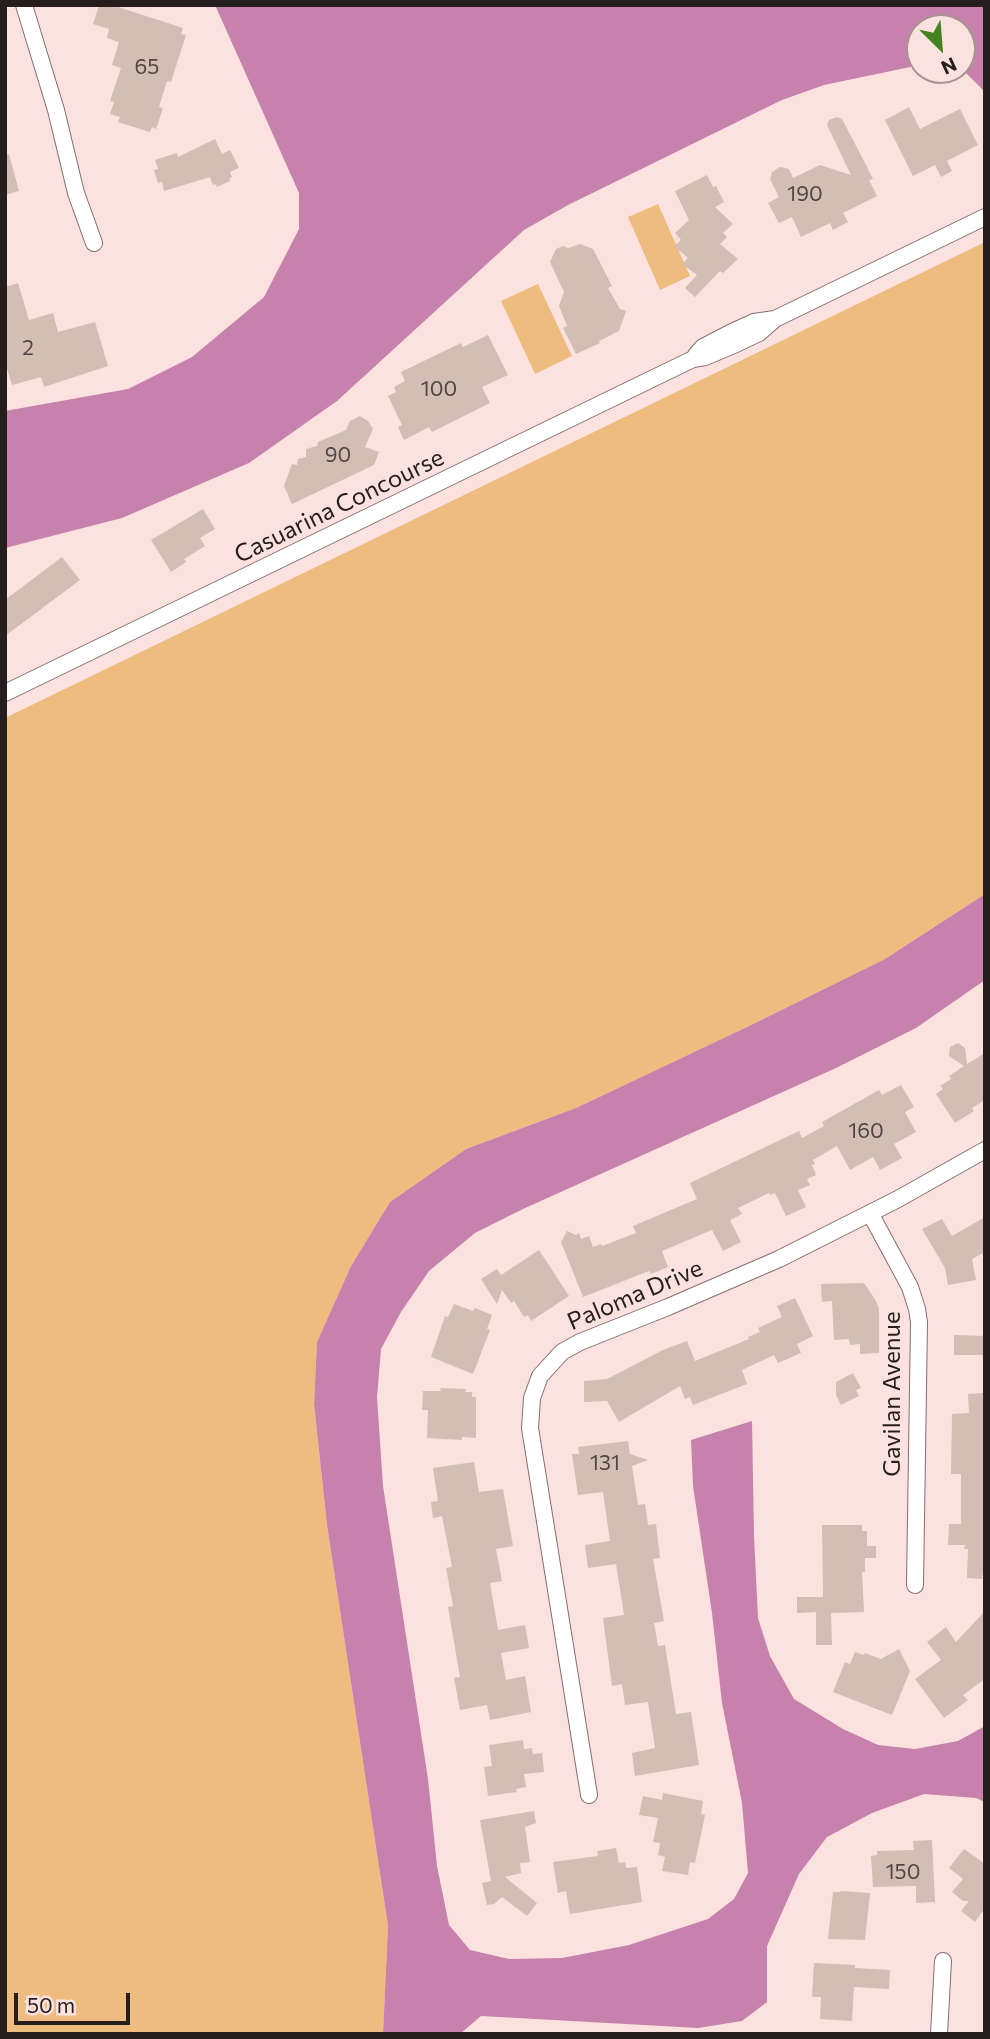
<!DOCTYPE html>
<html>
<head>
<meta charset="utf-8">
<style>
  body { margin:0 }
  #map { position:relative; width:990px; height:2039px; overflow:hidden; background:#fbe2df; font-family:Commissioner,sans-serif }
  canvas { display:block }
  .frame { position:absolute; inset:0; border:7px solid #261e1d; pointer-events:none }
  .north { position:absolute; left:906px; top:14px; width:70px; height:70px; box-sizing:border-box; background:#fbe2df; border:2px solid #a69491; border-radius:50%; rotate:155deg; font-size:19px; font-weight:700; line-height:28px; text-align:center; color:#261e1d }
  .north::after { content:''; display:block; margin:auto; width:24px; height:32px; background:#458220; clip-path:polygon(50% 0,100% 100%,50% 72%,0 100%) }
  .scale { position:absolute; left:14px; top:1993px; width:116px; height:32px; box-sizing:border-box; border:4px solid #261e1d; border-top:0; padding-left:9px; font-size:21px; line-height:24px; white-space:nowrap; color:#261e1d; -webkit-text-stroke:5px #fbe2df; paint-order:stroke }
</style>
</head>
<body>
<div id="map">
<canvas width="990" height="2039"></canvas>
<div class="frame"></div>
<div class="north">N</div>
<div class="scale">50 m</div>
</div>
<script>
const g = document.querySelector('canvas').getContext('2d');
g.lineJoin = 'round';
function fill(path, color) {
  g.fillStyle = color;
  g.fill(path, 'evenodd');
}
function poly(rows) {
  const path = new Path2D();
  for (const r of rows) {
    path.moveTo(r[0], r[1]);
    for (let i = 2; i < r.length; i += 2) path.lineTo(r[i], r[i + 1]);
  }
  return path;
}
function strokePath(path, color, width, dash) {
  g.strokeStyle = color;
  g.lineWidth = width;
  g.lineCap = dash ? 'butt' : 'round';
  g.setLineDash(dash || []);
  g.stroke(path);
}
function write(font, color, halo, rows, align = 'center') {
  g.font = font + ' Commissioner,sans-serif';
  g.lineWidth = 6;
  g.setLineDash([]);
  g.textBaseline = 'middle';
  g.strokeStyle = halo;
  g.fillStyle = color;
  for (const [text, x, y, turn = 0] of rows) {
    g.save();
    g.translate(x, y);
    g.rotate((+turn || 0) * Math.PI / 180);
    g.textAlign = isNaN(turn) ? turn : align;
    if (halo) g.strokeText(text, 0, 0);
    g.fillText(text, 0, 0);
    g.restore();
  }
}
fill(poly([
  [658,204,690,276,660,290,628,217],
  [985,242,985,894,885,959,747,1027,576,1108,466,1149,390,1202,351,1266,317,1342,314,1404,327,1525,388,1926,383,2034,5,2034,5,718],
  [538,284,572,356,535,374,501,301]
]), '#efbc80');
fill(poly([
  [215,5,985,5,985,92,962,69,962,28,920,28,920,65,824,85,782,100,568,205,524,230,337,401,249,463,122,518,5,548,5,411,128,389,192,357,264,297,299,229,299,193],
  [985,894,985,980,916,1028,836,1068,523,1209,475,1233,429,1271,401,1312,381,1349,377,1397,383,1486,428,1779,437,1866,449,1925,470,1950,509,1959,562,1958,629,1945,708,1919,734,1899,748,1873,742,1803,722,1703,712,1613,693,1486,691,1440,752,1421,754,1536,758,1618,770,1656,794,1699,843,1729,878,1745,915,1749,958,1741,985,1726,985,1802,976,1798,924,1794,872,1813,827,1837,799,1874,767,1946,767,2002,742,2021,698,2028,481,2016,460,2034,383,2034,388,1926,327,1525,314,1404,317,1342,351,1266,390,1202,466,1149,576,1108,747,1027,885,959]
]), '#c682ac');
fill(poly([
  [99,5,112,5,183,28,181,34,186,35,171,82,167,81,159,107,163,108,156,129,152,127,150,132,118,122,120,117,110,114,114,102,110,101,121,68,112,65,119,42,107,38,109,29,93,24],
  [909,107,920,129,960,109,978,145,947,161,952,171,941,177,935,165,913,176,885,120],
  [837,117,842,119,864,161,873,179,869,180,877,196,843,213,848,222,833,230,830,223,801,237,792,217,779,223,768,203,779,197,770,179,772,172,780,167,789,169,793,178,820,165,851,175,827,125,829,120],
  [215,139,222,154,230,150,239,168,230,172,232,177,229,179,230,181,217,187,216,184,213,185,210,177,164,191,162,182,158,183,154,170,158,169,155,160,177,153,178,157],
  [9,154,19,191,5,195,5,155],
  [707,175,713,187,716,186,724,202,715,207,733,224,723,233,727,237,720,244,738,259,723,273,720,271,695,297,685,288,697,275,682,264,688,258,674,246,681,240,675,233,689,220,675,191],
  [580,244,593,249,612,286,608,288,620,309,626,311,619,331,599,341,600,343,576,354,563,328,567,326,559,306,564,292,550,262,556,249,563,246,568,248],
  [18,283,29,320,53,313,58,332,95,322,108,366,44,387,41,377,12,385,5,362,5,287],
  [488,335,508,375,482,387,490,403,432,432,429,427,404,440,398,427,402,425,388,396,396,392,394,387,405,381,401,372,461,343,463,347],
  [360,416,368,421,373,429,365,447,379,452,374,465,292,504,284,486,292,464,297,465,298,459,306,457,306,449,317,446,318,442,346,430,350,421],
  [203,509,215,529,200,538,205,546,184,559,186,562,171,572,151,540],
  [62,557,80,580,5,636,5,600],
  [958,1043,965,1048,967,1064,985,1053,985,1100,972,1108,974,1111,955,1123,936,1094,943,1089,940,1086,951,1079,949,1076,964,1066,949,1056,950,1047],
  [901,1085,914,1107,905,1112,916,1132,894,1144,902,1158,880,1170,873,1157,850,1170,837,1146,813,1160,815,1164,812,1165,816,1175,807,1179,810,1185,798,1190,806,1207,786,1216,775,1193,770,1195,769,1193,738,1208,742,1214,730,1220,741,1242,723,1251,712,1230,662,1251,668,1267,651,1274,649,1271,583,1297,561,1242,567,1231,576,1235,579,1233,581,1239,589,1236,593,1247,601,1244,602,1246,636,1233,633,1226,697,1199,690,1183,799,1131,802,1138,824,1126,822,1122,879,1090,882,1095],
  [985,1217,985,1252,972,1259,976,1280,948,1285,945,1268,922,1229,942,1219,952,1236],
  [539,1250,569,1296,531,1321,528,1315,524,1317,514,1301,511,1303,502,1290,497,1304,481,1279,497,1269,501,1275],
  [864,1283,876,1301,879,1309,879,1353,860,1354,860,1344,850,1345,849,1339,834,1340,832,1301,822,1302,821,1284],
  [795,1298,813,1336,797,1344,801,1353,778,1363,774,1355,742,1370,747,1384,693,1405,690,1397,685,1399,680,1386,619,1422,607,1401,584,1402,584,1381,607,1379,663,1350,687,1341,695,1361,749,1339,748,1337,760,1332,758,1328,782,1317,777,1306],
  [454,1304,473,1311,475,1308,492,1315,487,1329,490,1330,473,1374,431,1357,445,1316,448,1317],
  [954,1335,985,1336,985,1355,954,1355],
  [853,1373,861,1388,856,1390,859,1396,841,1405,836,1395,836,1382],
  [440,1388,466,1389,465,1392,472,1392,472,1397,476,1397,476,1438,462,1437,462,1440,427,1438,428,1410,422,1410,423,1391,441,1391],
  [985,1393,985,1570,983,1570,982,1579,967,1578,968,1549,964,1549,965,1545,948,1545,949,1524,961,1524,961,1474,951,1474,952,1414,969,1413,968,1394],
  [628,1441,630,1454,648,1460,632,1466,638,1505,645,1504,648,1525,656,1524,660,1558,653,1559,664,1621,654,1623,658,1646,665,1645,676,1714,691,1712,699,1765,635,1776,632,1753,655,1748,648,1702,625,1705,622,1684,612,1686,603,1618,624,1615,616,1564,588,1568,585,1545,610,1541,603,1492,578,1495,572,1454,579,1454,578,1447],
  [474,1462,479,1492,503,1489,513,1546,496,1549,502,1581,490,1583,498,1630,525,1625,529,1648,501,1653,506,1680,525,1676,531,1712,490,1720,487,1705,460,1710,454,1678,460,1677,448,1607,453,1606,446,1568,452,1567,442,1516,433,1518,431,1502,438,1501,433,1468],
  [822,1525,862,1525,862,1531,867,1531,867,1546,876,1546,876,1558,865,1558,865,1572,862,1572,864,1612,831,1613,832,1645,816,1645,816,1612,797,1613,797,1597,823,1597],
  [985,1611,985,1679,963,1695,968,1700,944,1718,915,1679,941,1660,927,1642,946,1627,956,1642],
  [899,1649,910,1671,892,1715,833,1692,845,1662,850,1664,855,1652,864,1655,865,1653,881,1659],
  [523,1740,524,1749,532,1748,533,1754,542,1753,544,1772,524,1774,526,1787,516,1789,517,1792,488,1796,484,1767,492,1766,489,1745],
  [663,1793,703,1801,701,1814,705,1815,695,1863,690,1862,688,1875,662,1871,665,1857,658,1855,660,1843,653,1842,658,1818,639,1815,643,1796,662,1800],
  [534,1811,536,1823,525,1827,530,1862,520,1863,521,1873,505,1877,537,1903,527,1916,502,1897,494,1904,487,1905,482,1883,491,1881,480,1820],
  [932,1840,935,1902,916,1903,916,1886,873,1887,871,1856,877,1855,877,1851,914,1850,913,1841],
  [616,1848,619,1863,625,1862,626,1868,637,1867,642,1902,570,1914,566,1891,558,1893,553,1862,598,1856,597,1851],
  [964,1849,985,1864,985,1908,975,1922,961,1911,969,1901,963,1901,952,1892,963,1879,949,1868],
  [841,1891,870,1893,865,1940,828,1939,833,1892,840,1892],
  [814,1963,855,1965,855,1968,890,1970,889,1989,854,1987,852,2021,820,2019,821,1997,812,1997]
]), '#d2beb4');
const minor = poly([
  [24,5,56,110,76,193,94,243],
  [696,355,703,347,730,333,754,322,775,319],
  [5,693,693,359,705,357,736,344,759,333,775,319,985,217],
  [870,1213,910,1287,917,1309,919,1322,915,1585],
  [589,1795,530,1428,532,1398,540,1376,562,1352,580,1342,668,1307,779,1259,898,1199,985,1150],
  [939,2034,943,1961]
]);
strokePath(minor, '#846f6d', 18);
strokePath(minor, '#fff', 16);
write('21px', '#514643', null, [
  ["65",147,67],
  ["190",805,194],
  ["2",28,348],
  ["100",439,389],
  ["90",338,455],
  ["160",866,1131],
  ["131",605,1463],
  ["150",903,1872]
]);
write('24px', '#261e1d', '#fbe2df', [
  ["Casuarina Concourse",339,506,-26],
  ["Paloma Drive",635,1295,-23],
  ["Gavilan Avenue",892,1394,-90]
]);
</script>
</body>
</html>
